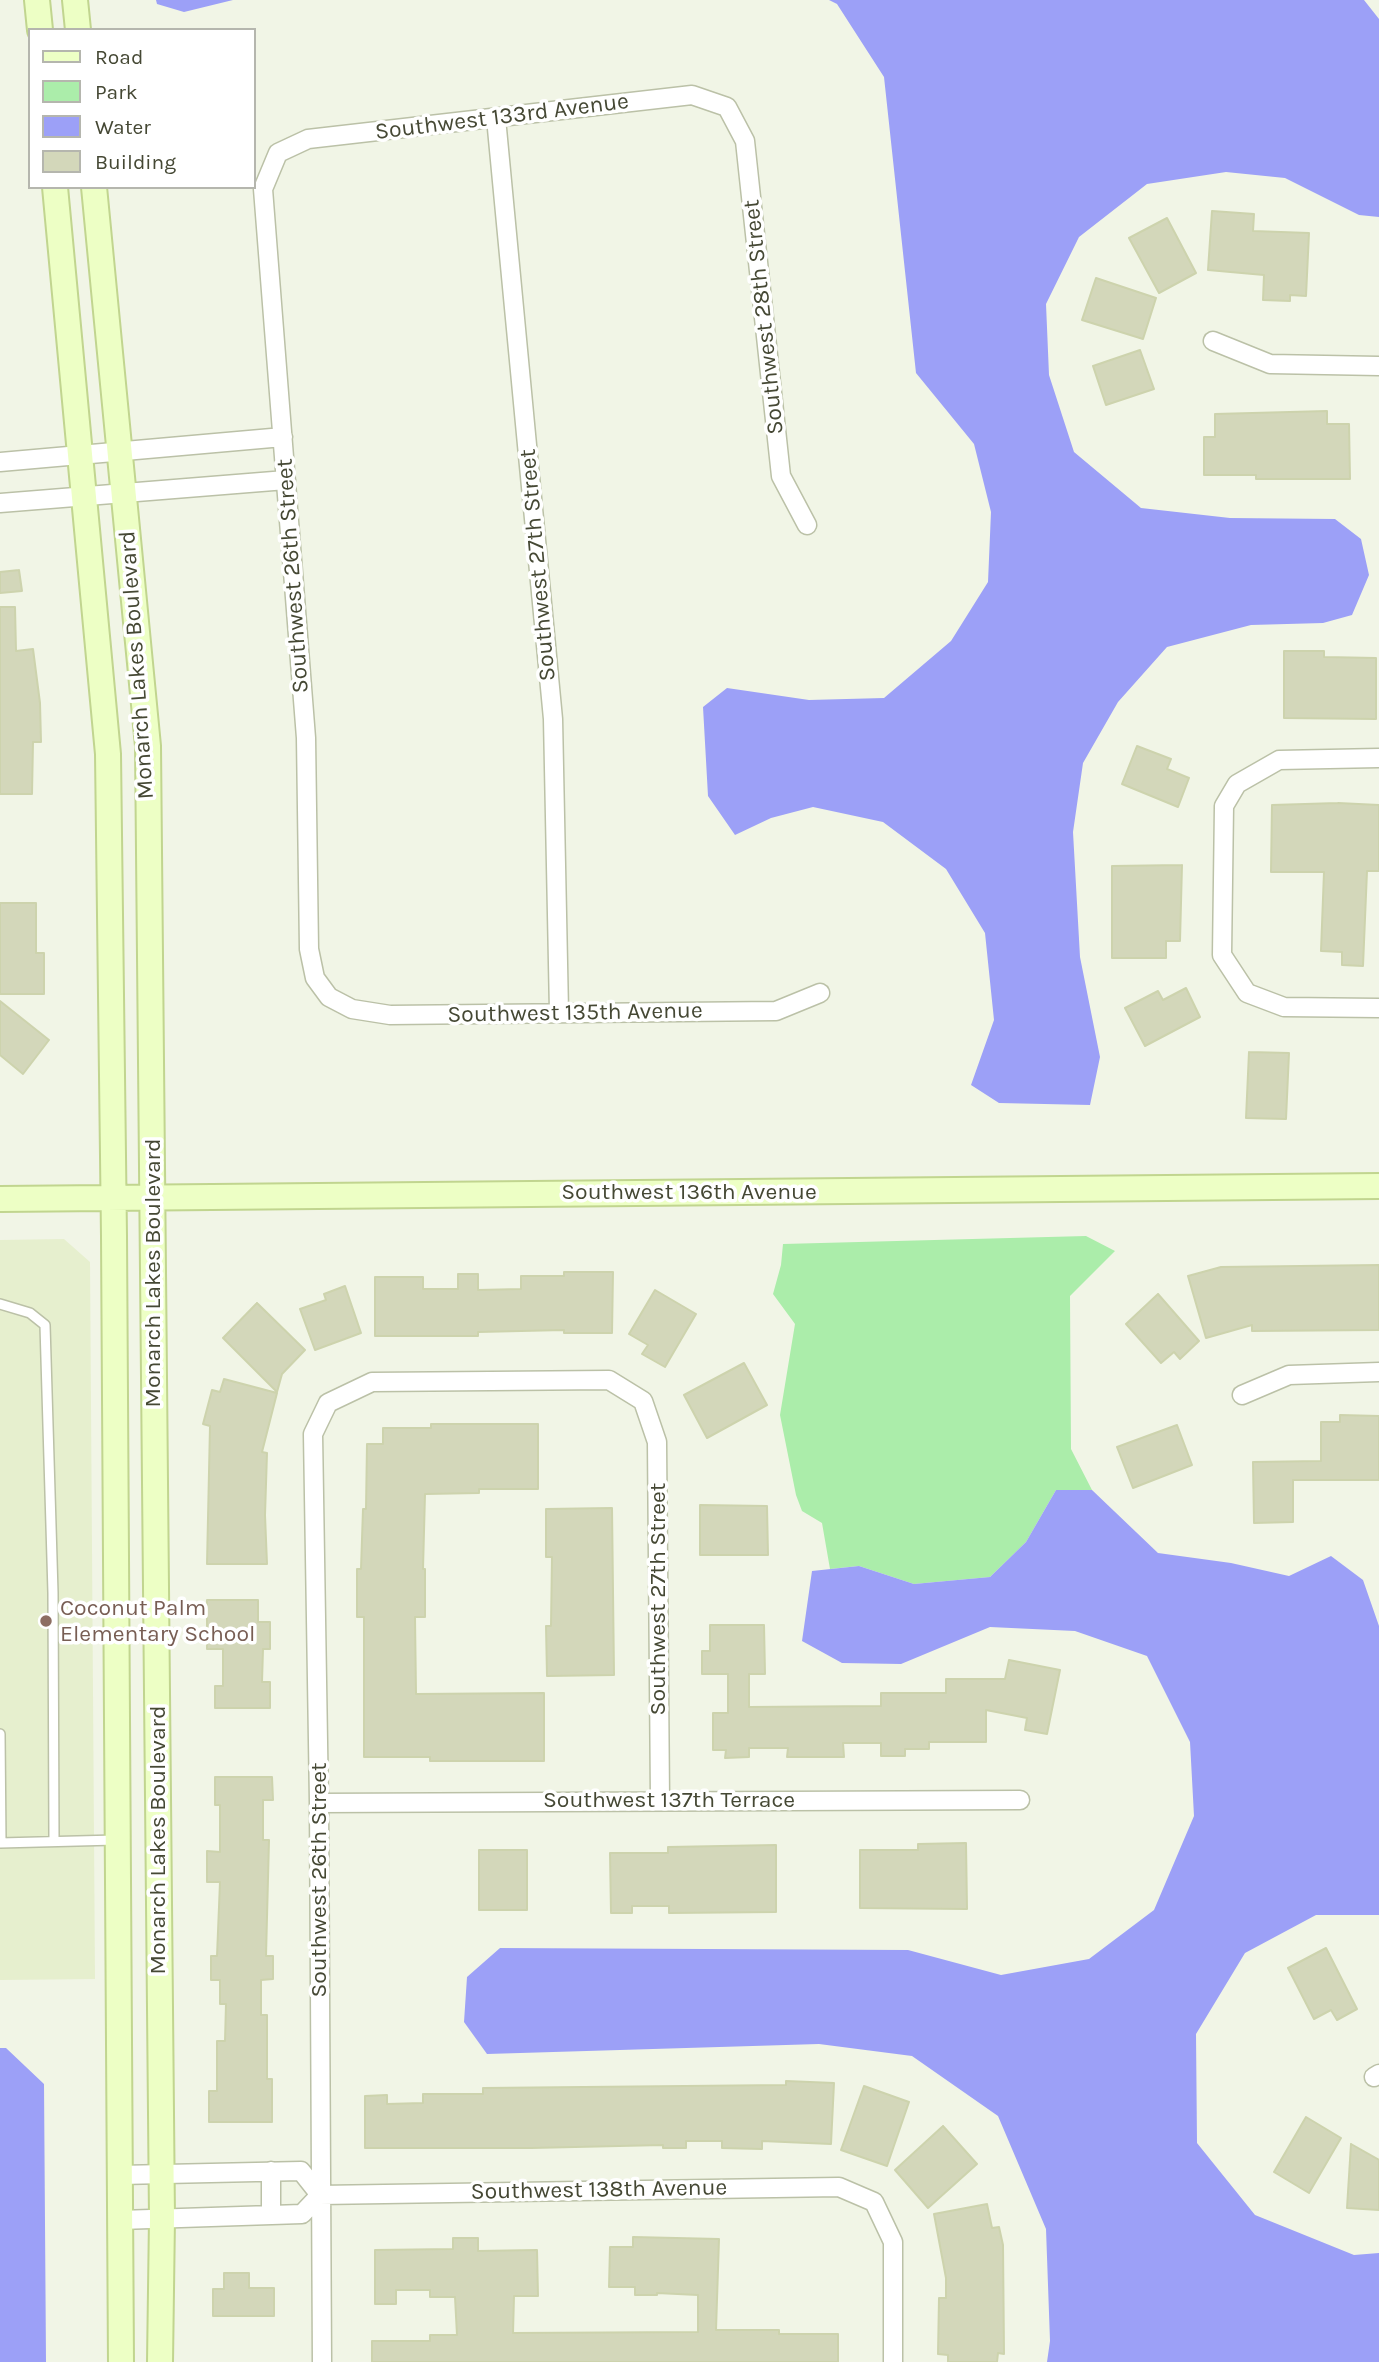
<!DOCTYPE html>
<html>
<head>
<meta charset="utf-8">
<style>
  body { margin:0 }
  #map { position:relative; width:1379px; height:2362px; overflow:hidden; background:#f1f5e6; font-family:Karla,sans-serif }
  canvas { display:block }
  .legend { position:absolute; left:28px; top:28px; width:228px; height:161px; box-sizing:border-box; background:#fff; border:2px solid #b5b6ae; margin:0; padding:9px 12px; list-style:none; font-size:21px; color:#454834 }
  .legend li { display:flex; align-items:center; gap:14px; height:35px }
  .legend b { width:35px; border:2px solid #b5b6ae }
</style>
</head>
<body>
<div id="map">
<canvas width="1379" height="2362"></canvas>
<ul class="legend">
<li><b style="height:9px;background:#edffc5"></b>Road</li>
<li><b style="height:19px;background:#abedaa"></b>Park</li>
<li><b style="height:19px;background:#9ca0f7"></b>Water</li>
<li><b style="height:19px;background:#d3d7ba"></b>Building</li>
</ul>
</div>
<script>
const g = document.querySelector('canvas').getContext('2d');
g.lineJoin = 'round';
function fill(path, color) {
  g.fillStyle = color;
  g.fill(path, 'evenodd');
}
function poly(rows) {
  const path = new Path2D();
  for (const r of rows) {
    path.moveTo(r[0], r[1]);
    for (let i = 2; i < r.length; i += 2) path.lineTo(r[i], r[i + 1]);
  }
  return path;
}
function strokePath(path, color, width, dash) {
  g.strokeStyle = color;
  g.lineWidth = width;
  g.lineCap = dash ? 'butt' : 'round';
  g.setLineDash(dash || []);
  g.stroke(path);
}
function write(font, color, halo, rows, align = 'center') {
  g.font = font + ' Karla,sans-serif';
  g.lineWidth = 7;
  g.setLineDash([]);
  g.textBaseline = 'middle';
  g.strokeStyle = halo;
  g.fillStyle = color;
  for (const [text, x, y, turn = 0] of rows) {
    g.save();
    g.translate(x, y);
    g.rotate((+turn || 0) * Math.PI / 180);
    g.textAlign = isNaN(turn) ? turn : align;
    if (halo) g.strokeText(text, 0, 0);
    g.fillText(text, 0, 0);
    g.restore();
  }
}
fill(poly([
  [64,1239,90,1262,95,1979,0,1980,0,1240]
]), '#e6efce');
fill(poly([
  [1086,1236,1115,1251,1070,1296,1071,1449,1092,1490,1056,1490,1026,1542,990,1577,914,1584,859,1566,830,1569,822,1523,802,1511,796,1495,780,1415,795,1324,773,1294,781,1265,783,1244]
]), '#abedaa');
fill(poly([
  [156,0,233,0,184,12,157,4],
  [829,0,1364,0,1379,19,1379,217,1359,215,1285,178,1226,172,1147,184,1079,237,1046,304,1049,375,1074,452,1141,508,1230,518,1335,519,1361,539,1369,575,1352,615,1323,623,1251,625,1167,647,1118,702,1083,763,1073,832,1080,957,1100,1057,1090,1105,999,1103,971,1085,994,1020,985,933,946,869,883,822,813,807,771,818,735,835,708,796,703,707,727,688,809,700,884,698,951,641,988,582,991,512,974,444,916,373,884,77,837,4],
  [1056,1490,1092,1490,1158,1553,1231,1563,1289,1576,1331,1556,1363,1580,1379,1626,1379,1915,1316,1915,1245,1953,1196,2034,1197,2143,1255,2215,1354,2255,1379,2253,1379,2362,1047,2362,1050,2341,1046,2229,998,2116,912,2056,819,2044,487,2054,464,2022,467,1977,500,1948,908,1950,1001,1975,1089,1959,1154,1910,1194,1816,1190,1742,1147,1656,1075,1631,990,1627,901,1664,842,1663,802,1641,812,1571,859,1566,914,1584,990,1577,1026,1542],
  [0,2048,6,2048,44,2084,46,2362,0,2362]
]), '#9ca0f7');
const building = poly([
  [1212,211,1254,214,1253,231,1309,233,1306,296,1290,295,1290,301,1263,300,1264,275,1208,270,1212,211],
  [1167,218,1196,273,1159,293,1129,238,1167,218],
  [1096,278,1156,298,1143,339,1082,320,1096,278],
  [1140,350,1154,389,1106,405,1093,366,1140,350],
  [1327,411,1327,424,1349,424,1350,479,1256,479,1256,475,1204,475,1204,437,1215,437,1215,414,1327,411],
  [19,570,22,591,0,593,0,572,19,570],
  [0,607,15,607,16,651,33,649,40,703,41,742,33,742,32,794,0,794,0,607],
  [1284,651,1324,651,1324,657,1376,658,1376,719,1284,718,1284,651],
  [1137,746,1171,759,1167,769,1189,778,1178,807,1122,784,1137,746],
  [1338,803,1379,805,1379,871,1367,871,1363,966,1342,965,1342,952,1321,951,1324,872,1271,872,1272,805,1338,803],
  [1182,865,1180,941,1166,941,1166,958,1112,958,1112,866,1182,865],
  [0,903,36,903,36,953,44,953,44,994,0,994,0,903],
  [1186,988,1200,1017,1145,1046,1125,1008,1158,991,1163,1000,1186,988],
  [0,1001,49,1040,23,1074,0,1055,0,1001],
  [1249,1052,1289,1053,1286,1119,1246,1118,1249,1052],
  [1379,1265,1379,1330,1252,1331,1252,1325,1206,1338,1188,1276,1221,1267,1379,1265],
  [564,1272,613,1272,612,1333,564,1333,564,1330,478,1332,478,1336,375,1336,375,1277,423,1277,423,1289,458,1289,458,1274,478,1274,478,1290,521,1289,521,1276,564,1276,564,1272],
  [345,1286,361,1333,315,1350,300,1309,326,1300,324,1294,345,1286],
  [655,1290,696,1314,665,1367,642,1354,648,1345,629,1334,655,1290],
  [1158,1294,1199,1341,1180,1359,1174,1352,1161,1363,1126,1324,1158,1294],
  [257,1303,305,1350,282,1374,277,1392,223,1338,257,1303],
  [744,1363,767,1405,707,1438,684,1395,744,1363],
  [224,1379,277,1393,262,1452,267,1453,265,1515,267,1564,207,1564,210,1426,203,1424,212,1390,220,1392,224,1379],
  [1340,1415,1379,1416,1379,1480,1293,1480,1293,1522,1254,1523,1253,1462,1321,1461,1321,1422,1340,1422,1340,1415],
  [431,1424,538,1424,538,1489,479,1489,479,1493,425,1494,423,1569,425,1569,425,1617,415,1617,416,1694,544,1693,544,1761,430,1761,430,1757,364,1757,364,1617,357,1617,357,1569,361,1569,363,1509,366,1509,367,1444,383,1444,383,1428,431,1428,431,1424],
  [1177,1425,1192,1465,1133,1488,1117,1447,1177,1425],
  [700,1505,767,1506,768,1555,700,1555,700,1505],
  [612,1508,614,1675,547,1676,546,1626,551,1626,552,1557,546,1557,546,1509,612,1508],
  [207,1600,258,1600,258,1622,270,1622,270,1649,263,1649,262,1682,270,1682,270,1708,215,1708,215,1686,223,1686,223,1649,207,1649,207,1600],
  [710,1625,764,1625,765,1674,749,1674,749,1707,881,1706,881,1693,946,1693,946,1679,1005,1679,1009,1660,1060,1670,1047,1734,1025,1730,1027,1718,986,1710,986,1742,929,1742,929,1749,905,1749,905,1756,881,1756,881,1743,843,1743,844,1757,787,1757,788,1748,749,1748,749,1757,725,1758,726,1750,713,1750,713,1713,728,1713,728,1674,702,1674,702,1651,710,1651,710,1625],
  [215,1777,272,1777,273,1800,263,1800,263,1840,269,1840,266,1956,273,1956,273,1979,261,1980,261,2015,267,2015,267,2079,272,2079,272,2122,209,2122,209,2091,217,2091,217,2041,225,2041,226,2004,220,2004,220,1980,211,1980,211,1956,217,1956,220,1882,207,1882,207,1851,220,1852,220,1805,215,1805,215,1777],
  [966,1843,967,1909,860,1908,860,1850,918,1850,918,1844,966,1843],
  [776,1845,776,1912,669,1913,669,1906,632,1906,632,1913,611,1913,610,1853,668,1853,668,1847,776,1845],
  [479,1850,527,1850,527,1910,479,1910,479,1850],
  [1326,1948,1357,2009,1337,2020,1331,2010,1314,2019,1288,1968,1326,1948],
  [786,2081,834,2083,831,2144,762,2141,762,2149,722,2148,722,2141,686,2141,686,2148,663,2148,663,2145,531,2148,365,2148,365,2096,387,2095,387,2104,423,2103,423,2094,483,2094,483,2088,786,2085,786,2081],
  [864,2086,909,2102,887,2166,841,2150,864,2086],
  [1306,2117,1341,2138,1309,2193,1274,2172,1306,2117],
  [943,2126,977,2164,928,2208,895,2170,943,2126],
  [1351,2144,1379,2160,1379,2210,1347,2208,1351,2144],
  [987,2204,992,2228,999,2227,1003,2245,1004,2354,998,2353,997,2362,948,2362,948,2355,938,2354,939,2298,946,2298,946,2278,934,2214,987,2204],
  [633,2237,719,2239,716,2330,779,2330,779,2334,838,2334,838,2362,372,2362,372,2341,430,2341,430,2335,457,2335,455,2297,430,2297,430,2290,396,2290,396,2304,375,2304,375,2250,453,2249,453,2238,478,2238,478,2251,537,2250,538,2296,514,2296,513,2333,698,2332,698,2295,657,2293,657,2295,635,2295,635,2287,609,2287,610,2247,633,2247,633,2237],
  [224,2273,249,2273,249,2288,274,2288,274,2316,213,2316,213,2289,224,2289,224,2273]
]);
fill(building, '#d3d7ba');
strokePath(building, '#cdd3ad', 2);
const lane = poly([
  [0,1304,30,1313,45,1325,53,1593,54,1841],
  [0,1734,1,1843],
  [0,1843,116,1840]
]);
const street = poly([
  [496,118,553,719,559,1012],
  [1213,341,1270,364,1379,366],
  [0,462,283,437],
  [0,503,286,480],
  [807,525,781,476,745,141,727,107,692,95,308,139,278,153,263,189,306,738,309,949,315,978,329,997,352,1009,390,1015,776,1011,820,993],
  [1379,758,1279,760,1237,784,1224,806,1222,955,1247,993,1284,1007,1379,1008],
  [1242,1395,1289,1375,1379,1372],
  [319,1803,1020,1800],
  [1374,2077,1379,2074],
  [120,2175,301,2171,320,2195],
  [271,2215,271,2171],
  [120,2220,302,2214,320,2195,839,2187,874,2202,893,2242,893,2362],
  [322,2362,319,1803,313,1434,328,1403,372,1382,609,1380,643,1401,657,1442,660,1800]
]);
const secondary = poly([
  [37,0,40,30],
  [75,0,78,30],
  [55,187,108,754,114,1236,121,2362],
  [94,187,148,746,162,2218,160,2362],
  [0,1199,1379,1186]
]);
strokePath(lane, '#bbc1a7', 12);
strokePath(street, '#bbc1a7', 21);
strokePath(secondary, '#c1d58f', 28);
strokePath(lane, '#fff', 9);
strokePath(street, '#fff', 18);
strokePath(secondary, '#edffc5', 24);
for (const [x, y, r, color] of [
  [46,1621,7,"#8d6e63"]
]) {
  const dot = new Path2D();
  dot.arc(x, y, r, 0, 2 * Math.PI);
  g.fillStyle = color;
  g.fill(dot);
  strokePath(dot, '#fff', 2.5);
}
write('23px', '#454834', '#fff', [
  ["Southwest 133rd Avenue",502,117,-7],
  ["Southwest 28th Street",764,317,-96],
  ["Southwest 27th Street",538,565,-95],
  ["Southwest 26th Street",293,576,-94],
  ["Monarch Lakes Boulevard",137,665,-94],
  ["Southwest 135th Avenue",575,1013,-1],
  ["Southwest 136th Avenue",689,1192],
  ["Monarch Lakes Boulevard",153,1273,-90],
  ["Southwest 27th Street",658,1599,-90],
  ["Southwest 137th Terrace",669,1800],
  ["Monarch Lakes Boulevard",158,1840,-90],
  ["Southwest 26th Street",319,1880,-90],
  ["Southwest 138th Avenue",599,2190,-1]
]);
write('23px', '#785e54', '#fff', [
  ["Coconut Palm",60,1608],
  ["Elementary School",60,1634]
], 'left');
</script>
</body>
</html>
